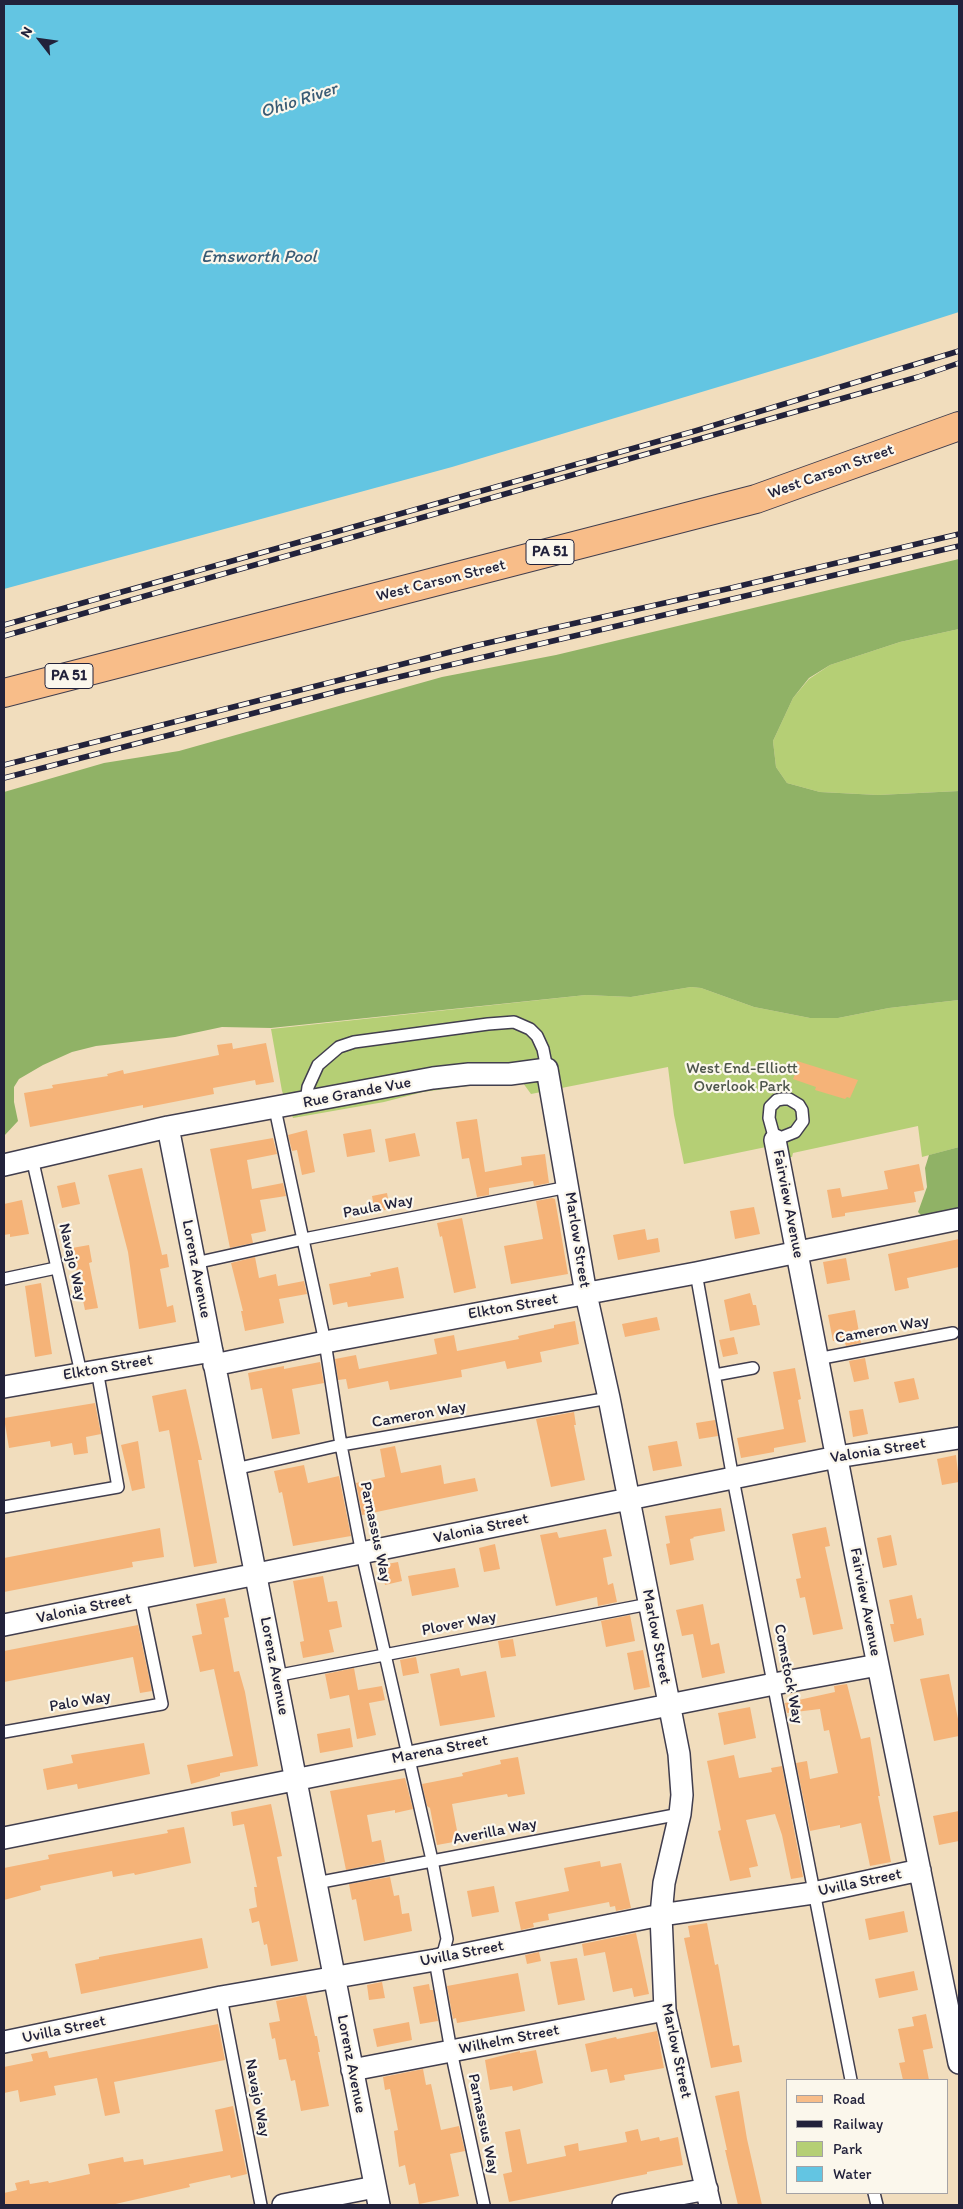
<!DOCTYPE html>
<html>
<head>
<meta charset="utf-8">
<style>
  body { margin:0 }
  #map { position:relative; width:963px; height:2209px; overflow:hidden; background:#f1ddbd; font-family:Itim,sans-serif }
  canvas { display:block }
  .frame { position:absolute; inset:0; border:5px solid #22223b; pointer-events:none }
  .legend { position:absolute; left:786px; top:2079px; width:162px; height:115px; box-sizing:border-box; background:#fbf7ec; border:1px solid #a4a2a5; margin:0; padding:6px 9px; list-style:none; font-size:15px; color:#22223b }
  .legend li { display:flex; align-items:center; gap:10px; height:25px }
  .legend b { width:25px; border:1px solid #a4a2a5 }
  .north { position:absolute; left:15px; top:15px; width:50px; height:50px; -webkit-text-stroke:4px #fbf7ec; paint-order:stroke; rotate:300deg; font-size:14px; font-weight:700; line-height:20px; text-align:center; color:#22223b }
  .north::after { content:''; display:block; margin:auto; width:18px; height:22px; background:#22223b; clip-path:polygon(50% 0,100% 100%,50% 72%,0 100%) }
</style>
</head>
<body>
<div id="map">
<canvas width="963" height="2209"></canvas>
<div class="frame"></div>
<ul class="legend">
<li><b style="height:6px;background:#f8bd89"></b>Road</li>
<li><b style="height:6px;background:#22223b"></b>Railway</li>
<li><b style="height:14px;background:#b5cf75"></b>Park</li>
<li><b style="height:14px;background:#63c5e2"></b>Water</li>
</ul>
<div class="north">N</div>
</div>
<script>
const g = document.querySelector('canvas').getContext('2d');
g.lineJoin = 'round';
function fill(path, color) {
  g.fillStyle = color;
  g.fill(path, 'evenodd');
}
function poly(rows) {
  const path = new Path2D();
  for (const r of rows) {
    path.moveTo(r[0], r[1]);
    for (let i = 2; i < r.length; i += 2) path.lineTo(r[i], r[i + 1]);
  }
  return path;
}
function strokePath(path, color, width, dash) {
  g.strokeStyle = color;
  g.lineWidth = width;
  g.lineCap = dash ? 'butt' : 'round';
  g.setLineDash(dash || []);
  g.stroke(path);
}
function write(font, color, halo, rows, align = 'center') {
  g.font = font + ' Itim,sans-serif';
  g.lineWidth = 4.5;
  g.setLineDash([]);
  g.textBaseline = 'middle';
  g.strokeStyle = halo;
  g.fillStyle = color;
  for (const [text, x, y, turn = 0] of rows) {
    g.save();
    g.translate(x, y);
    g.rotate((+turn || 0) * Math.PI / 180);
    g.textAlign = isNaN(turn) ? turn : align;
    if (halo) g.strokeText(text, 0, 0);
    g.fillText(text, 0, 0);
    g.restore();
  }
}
fill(poly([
  [959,629,959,791,878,795,820,792,787,783,776,767,773,741,793,698,809,679,830,665,900,642],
  [691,987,701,988,754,1007,810,1018,838,1018,889,1008,959,1000,959,1147,922,1157,918,1126,793,1153,792,1157,787,1157,766,1147,684,1164,674,1115,668,1067,531,1094,523,1083,505,1081,423,1092,384,1102,293,1118,282,1091,271,1029,586,995,631,997]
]), '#b5cf75');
fill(poly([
  [959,559,959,629,900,642,830,665,809,678,793,698,773,741,776,767,787,783,820,792,878,795,959,791,959,1000,889,1008,838,1018,810,1018,754,1007,701,988,691,987,631,997,586,995,271,1028,222,1027,175,1037,96,1046,72,1052,43,1065,19,1079,14,1087,14,1102,18,1121,4,1136,4,792,104,763,179,751,442,677,556,655],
  [959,1147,959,1216,925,1219,918,1212,927,1187,925,1168,929,1155]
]), '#90b266');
fill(poly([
  [4,4,959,4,959,312,818,357,452,467,4,589]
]), '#63c5e2');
fill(poly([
  [232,1043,233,1049,266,1043,274,1082,256,1085,255,1080,213,1088,214,1094,143,1108,143,1105,30,1127,24,1093,53,1088,52,1085,108,1076,107,1074,123,1070,124,1074,219,1055,217,1045],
  [797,1061,858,1080,850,1098,847,1097,845,1099,815,1090,816,1087,793,1079,795,1074,792,1073],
  [477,1119,485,1172,522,1165,521,1157,545,1154,549,1183,534,1186,533,1181,525,1182,489,1188,489,1195,477,1197,469,1158,462,1159,456,1122],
  [371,1129,375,1152,347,1157,343,1134],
  [307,1130,315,1172,302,1175,297,1150,292,1151,288,1135],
  [415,1133,420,1156,389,1162,385,1139],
  [273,1138,277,1154,247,1160,252,1189,283,1183,286,1196,260,1200,266,1231,251,1234,253,1243,230,1248,210,1149],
  [919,1164,924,1190,914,1192,916,1202,845,1213,845,1216,832,1218,827,1190,840,1188,842,1197,888,1189,884,1171],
  [142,1168,162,1255,167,1254,169,1267,160,1269,167,1307,173,1305,176,1322,139,1329,128,1252,108,1175],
  [75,1182,80,1204,62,1208,57,1186],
  [387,1193,390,1209,375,1212,372,1196],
  [552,1198,555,1199,568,1274,511,1284,504,1246,543,1239,536,1201],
  [22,1200,29,1234,10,1237,10,1234,4,1235,4,1204],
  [754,1207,760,1234,735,1239,730,1211],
  [462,1218,476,1288,454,1293,442,1236,440,1237,437,1223],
  [645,1229,647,1240,658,1238,660,1252,618,1260,613,1235],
  [959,1239,959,1267,907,1278,909,1288,895,1291,888,1254],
  [89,1245,92,1262,89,1263,98,1308,85,1310,72,1248],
  [255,1257,259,1278,276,1274,278,1286,304,1281,307,1294,279,1299,284,1323,245,1331,241,1311,243,1311,231,1263],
  [846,1258,850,1280,827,1284,823,1262],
  [398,1267,404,1298,348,1307,347,1302,333,1305,329,1284,371,1276,370,1273],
  [41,1283,52,1354,35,1357,25,1286],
  [750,1293,753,1305,756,1305,760,1325,730,1331,724,1300],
  [855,1310,861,1343,846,1346,844,1339,833,1341,828,1315],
  [657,1317,660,1330,625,1337,622,1324],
  [575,1321,579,1344,540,1352,542,1362,507,1369,505,1361,461,1370,462,1377,390,1390,388,1381,348,1389,346,1379,338,1380,335,1359,356,1355,359,1369,437,1354,434,1339,454,1335,457,1351,519,1339,518,1336,554,1328,554,1325],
  [734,1337,738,1354,723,1357,719,1340],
  [865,1358,869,1379,854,1382,849,1361],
  [320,1362,324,1383,292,1389,300,1434,272,1439,262,1388,251,1390,248,1373,284,1366,284,1369],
  [795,1368,801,1399,798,1400,806,1442,774,1448,774,1452,741,1458,737,1438,784,1429,773,1372],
  [914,1378,919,1399,899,1403,894,1382],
  [186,1389,202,1460,198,1460,217,1563,194,1567,169,1430,159,1432,152,1396],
  [95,1403,101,1434,86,1437,88,1453,74,1455,72,1443,51,1447,50,1441,9,1448,4,1418],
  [863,1409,868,1434,853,1437,849,1411],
  [574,1412,576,1425,574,1425,585,1480,551,1487,536,1419],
  [715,1420,718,1436,699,1439,696,1423],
  [138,1441,145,1488,132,1491,121,1445],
  [677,1441,682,1466,653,1471,648,1446],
  [395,1446,401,1473,441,1465,444,1484,475,1478,478,1491,362,1515,356,1483,385,1477,380,1449],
  [956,1455,959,1482,942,1485,937,1459],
  [304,1465,308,1483,339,1476,351,1536,293,1546,282,1492,279,1493,274,1471],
  [721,1508,725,1531,693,1537,694,1538,690,1539,694,1560,670,1565,666,1544,670,1543,665,1516],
  [826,1527,830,1546,825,1547,843,1629,813,1635,805,1597,800,1598,796,1579,801,1578,792,1534],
  [160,1528,164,1557,132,1562,133,1567,4,1592,4,1558],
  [606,1529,612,1556,603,1558,608,1585,613,1583,617,1602,598,1606,597,1597,556,1606,540,1535,557,1532,559,1538],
  [891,1535,897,1565,883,1568,877,1538],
  [495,1544,500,1569,484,1572,479,1548],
  [398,1562,402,1581,385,1585,381,1565],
  [455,1568,459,1587,412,1596,408,1576],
  [323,1576,328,1602,337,1601,342,1627,329,1630,334,1652,303,1658,300,1642,304,1641,293,1581],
  [912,1595,917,1619,921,1618,924,1635,894,1642,890,1624,894,1624,889,1600],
  [225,1598,229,1617,224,1618,234,1672,239,1671,245,1692,258,1766,220,1773,220,1776,191,1784,187,1765,233,1756,214,1669,200,1672,192,1636,202,1634,196,1604],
  [703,1604,711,1645,719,1643,725,1673,702,1678,693,1634,682,1636,676,1610],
  [630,1615,635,1641,606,1647,601,1621],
  [138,1625,152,1691,140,1693,133,1657,4,1682,4,1651],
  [513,1639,516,1656,501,1658,498,1641],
  [643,1650,650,1687,634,1690,627,1653],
  [416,1657,419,1673,403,1676,400,1660],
  [354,1668,358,1690,382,1686,385,1700,369,1703,376,1735,357,1739,349,1695,330,1699,325,1674],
  [459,1668,461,1676,486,1671,495,1717,440,1726,430,1674],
  [949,1674,959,1724,959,1736,934,1741,920,1679],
  [847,1684,861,1739,870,1737,880,1796,878,1796,891,1862,870,1866,861,1823,840,1828,840,1825,810,1831,796,1763,807,1761,810,1779,838,1773,829,1730,824,1731,820,1709,787,1713,785,1703,835,1692,834,1686],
  [750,1707,756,1738,724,1745,718,1713],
  [350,1728,353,1747,320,1753,317,1734],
  [144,1743,150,1774,78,1789,77,1784,47,1790,43,1769,73,1763,71,1755],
  [734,1755,739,1778,772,1772,771,1768,782,1766,803,1877,791,1879,782,1835,775,1814,746,1820,758,1866,749,1868,751,1877,730,1881,718,1831,721,1830,707,1761],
  [518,1757,525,1794,508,1797,507,1794,452,1804,459,1841,437,1845,430,1808,427,1806,422,1784,463,1776,462,1773,501,1764,500,1760],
  [405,1778,413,1809,395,1813,395,1810,367,1815,372,1842,381,1840,385,1862,346,1870,330,1791],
  [271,1804,282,1856,277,1857,298,1961,271,1966,267,1944,264,1945,259,1921,252,1923,249,1909,257,1907,254,1887,257,1887,244,1824,233,1826,231,1812],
  [959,1811,959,1841,939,1845,933,1816],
  [184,1827,191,1863,135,1875,134,1873,113,1877,112,1871,40,1886,41,1890,4,1900,4,1868,49,1859,48,1855,168,1833,167,1830],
  [600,1861,601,1867,621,1863,631,1908,616,1911,615,1906,610,1907,609,1902,548,1914,549,1920,533,1923,534,1927,521,1930,515,1902,569,1891,564,1868],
  [390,1877,394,1896,399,1895,402,1914,409,1913,412,1931,364,1941,356,1899,352,1900,349,1884],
  [494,1886,499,1912,472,1917,467,1891],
  [904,1911,908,1932,869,1940,865,1919],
  [707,1923,715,1965,718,1964,733,2046,739,2045,742,2062,711,2068,684,1938,690,1937,688,1926],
  [636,1933,649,1994,634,1997,632,1988,613,1992,605,1952,584,1956,582,1944],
  [202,1938,208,1968,81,1994,75,1964,99,1959,99,1957],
  [539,1952,541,1961,527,1964,525,1955],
  [577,1958,585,2000,558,2005,550,1962],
  [914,1971,918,1990,879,1998,875,1979],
  [518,1973,525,2011,457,2023,456,2018,453,2019,447,1986],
  [382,1982,385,1998,369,2000,367,1985],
  [429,1984,430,1990,433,1990,438,2021,420,2024,413,1987],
  [306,1995,315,2036,317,2036,320,2052,318,2052,329,2106,301,2111,295,2080,291,2081,286,2059,279,2060,275,2038,272,2039,269,2023,280,2021,276,2001],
  [926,2014,933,2048,923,2050,929,2080,903,2080,899,2063,905,2062,898,2029,914,2026,912,2017],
  [409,2022,412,2040,377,2047,373,2029],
  [218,2024,225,2060,114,2082,120,2113,105,2116,97,2078,54,2086,56,2095,20,2102,18,2090,4,2093,4,2067,33,2061,31,2054,47,2051,49,2058],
  [657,2031,664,2068,624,2075,625,2080,610,2083,607,2069,591,2072,585,2044,616,2037,617,2039],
  [536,2050,543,2083,513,2091,512,2086,490,2090,485,2060,520,2051,520,2053],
  [423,2069,426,2085,431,2084,441,2130,459,2126,465,2151,450,2154,459,2196,419,2204,415,2183,409,2185,405,2165,399,2167,394,2131,398,2130,390,2089,385,2090,383,2077],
  [739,2091,747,2139,762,2205,738,2205,725,2150,727,2150,715,2096],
  [233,2106,247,2174,231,2178,230,2175,189,2184,190,2187,111,2205,4,2205,4,2193,17,2190,15,2183,29,2180,30,2184,48,2181,49,2183,90,2174,88,2164,123,2157,124,2162,143,2159,144,2165,223,2151,215,2110],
  [520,2129,527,2164,566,2156,564,2146,578,2143,579,2151,627,2142,625,2132,638,2129,641,2141,659,2137,660,2141,678,2137,683,2165,647,2172,647,2174,509,2202,503,2174,512,2172,505,2132]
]), '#f5b378');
const lane = poly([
  [783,1099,789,1099,799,1105,802,1110,803,1121,795,1132,775,1140,769,1118,770,1107,777,1100,783,1099],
  [306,1102,308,1087,318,1065,339,1047,354,1042,488,1024,514,1022,530,1029,537,1036,543,1049,547,1069],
  [275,1109,325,1342,341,1445,362,1554,432,1860,447,1939,444,1950,438,1959],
  [32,1158,81,1373],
  [195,1263,304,1239,568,1187],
  [696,1273,733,1479,851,2080],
  [4,1279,56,1268],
  [817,1359,953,1333],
  [715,1375,753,1368],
  [235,1469,341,1445,609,1398],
  [4,1507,118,1487,97,1370],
  [275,1676,649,1604],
  [4,1732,162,1704,140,1597],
  [316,1883,680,1814],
  [435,1960,451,2051,484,2205],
  [221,1997,261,2205],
  [874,2193,877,2205]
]);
const street = poly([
  [168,1127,379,2205],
  [775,1140,857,1562,959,2063],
  [4,1165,168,1127,433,1078,469,1074,510,1074,547,1069,586,1294,609,1398,679,1754,682,1795,680,1814,664,1883,661,1915,665,2010,710,2205],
  [214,1365,325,1342,696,1273,959,1219],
  [4,1387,212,1351],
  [4,1625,837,1457,959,1438],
  [4,1838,774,1684,878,1665],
  [4,2042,221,1997,435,1960,661,1915,813,1893,920,1870],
  [352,2070,665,2010],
  [283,2205,375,2187],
  [623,2205,707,2189]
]);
const primary = poly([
  [4,693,756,499,959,426]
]);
strokePath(lane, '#413e4e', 14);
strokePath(street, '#413e4e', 24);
strokePath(primary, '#413e4e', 30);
strokePath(lane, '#fff', 11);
strokePath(street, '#fff', 21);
strokePath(primary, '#f8bd89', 28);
const rail = poly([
  [4,625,695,431,959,351],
  [4,636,918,377,959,363],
  [4,765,474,646,731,588,959,534],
  [4,778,343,690,959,546]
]);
strokePath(rail, '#22223b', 5.5);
strokePath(rail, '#fbf7ec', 4, [11]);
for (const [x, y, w] of [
  [550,552,48],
  [69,676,48]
]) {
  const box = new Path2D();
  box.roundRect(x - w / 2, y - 12.5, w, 25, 4);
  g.fillStyle = '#fbf7ec';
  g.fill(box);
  strokePath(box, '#22223b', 1);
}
write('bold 15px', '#22223b', null, [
  ["PA 51",550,552],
  ["PA 51",69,676]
]);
write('16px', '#22223b', '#fbf7ec', [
  ["West Carson Street",831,472,-20],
  ["West Carson Street",441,581,-14],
  ["Rue Grande Vue",357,1093,-11],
  ["Fairview Avenue",788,1204,79],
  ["Paula Way",378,1207,-11],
  ["Marlow Street",577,1240,81],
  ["Navajo Way",72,1262,77],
  ["Lorenz Avenue",196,1269,79],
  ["Elkton Street",513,1307,-10],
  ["Cameron Way",882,1330,-11],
  ["Elkton Street",108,1368,-10],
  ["Cameron Way",419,1415,-10],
  ["Valonia Street",878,1451,-9],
  ["Valonia Street",481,1529,-12],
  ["Parnassus Way",375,1532,78],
  ["Fairview Avenue",865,1602,79],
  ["Valonia Street",84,1609,-12],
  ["Plover Way",459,1624,-11],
  ["Marlow Street",656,1637,79],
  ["Lorenz Avenue",274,1666,79],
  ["Comstock Way",788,1674,79],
  ["Palo Way",80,1702,-10],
  ["Marena Street",440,1750,-11],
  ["Averilla Way",495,1832,-11],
  ["Uvilla Street",860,1883,-12],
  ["Uvilla Street",462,1954,-11],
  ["Uvilla Street",64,2030,-12],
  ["Wilhelm Street",509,2040,-11],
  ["Marlow Street",676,2051,78],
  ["Lorenz Avenue",351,2064,79],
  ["Navajo Way",257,2098,79],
  ["Parnassus Way",483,2124,78]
]);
write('16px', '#4e564c', '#fbf7ec', [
  ["West End-Elliott",742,1069],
  ["Overlook Park",742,1087]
]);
write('italic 18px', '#395b75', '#fbf7ec', [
  ["Ohio River",299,101,-18],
  ["Emsworth Pool",259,257]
]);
</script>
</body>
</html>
